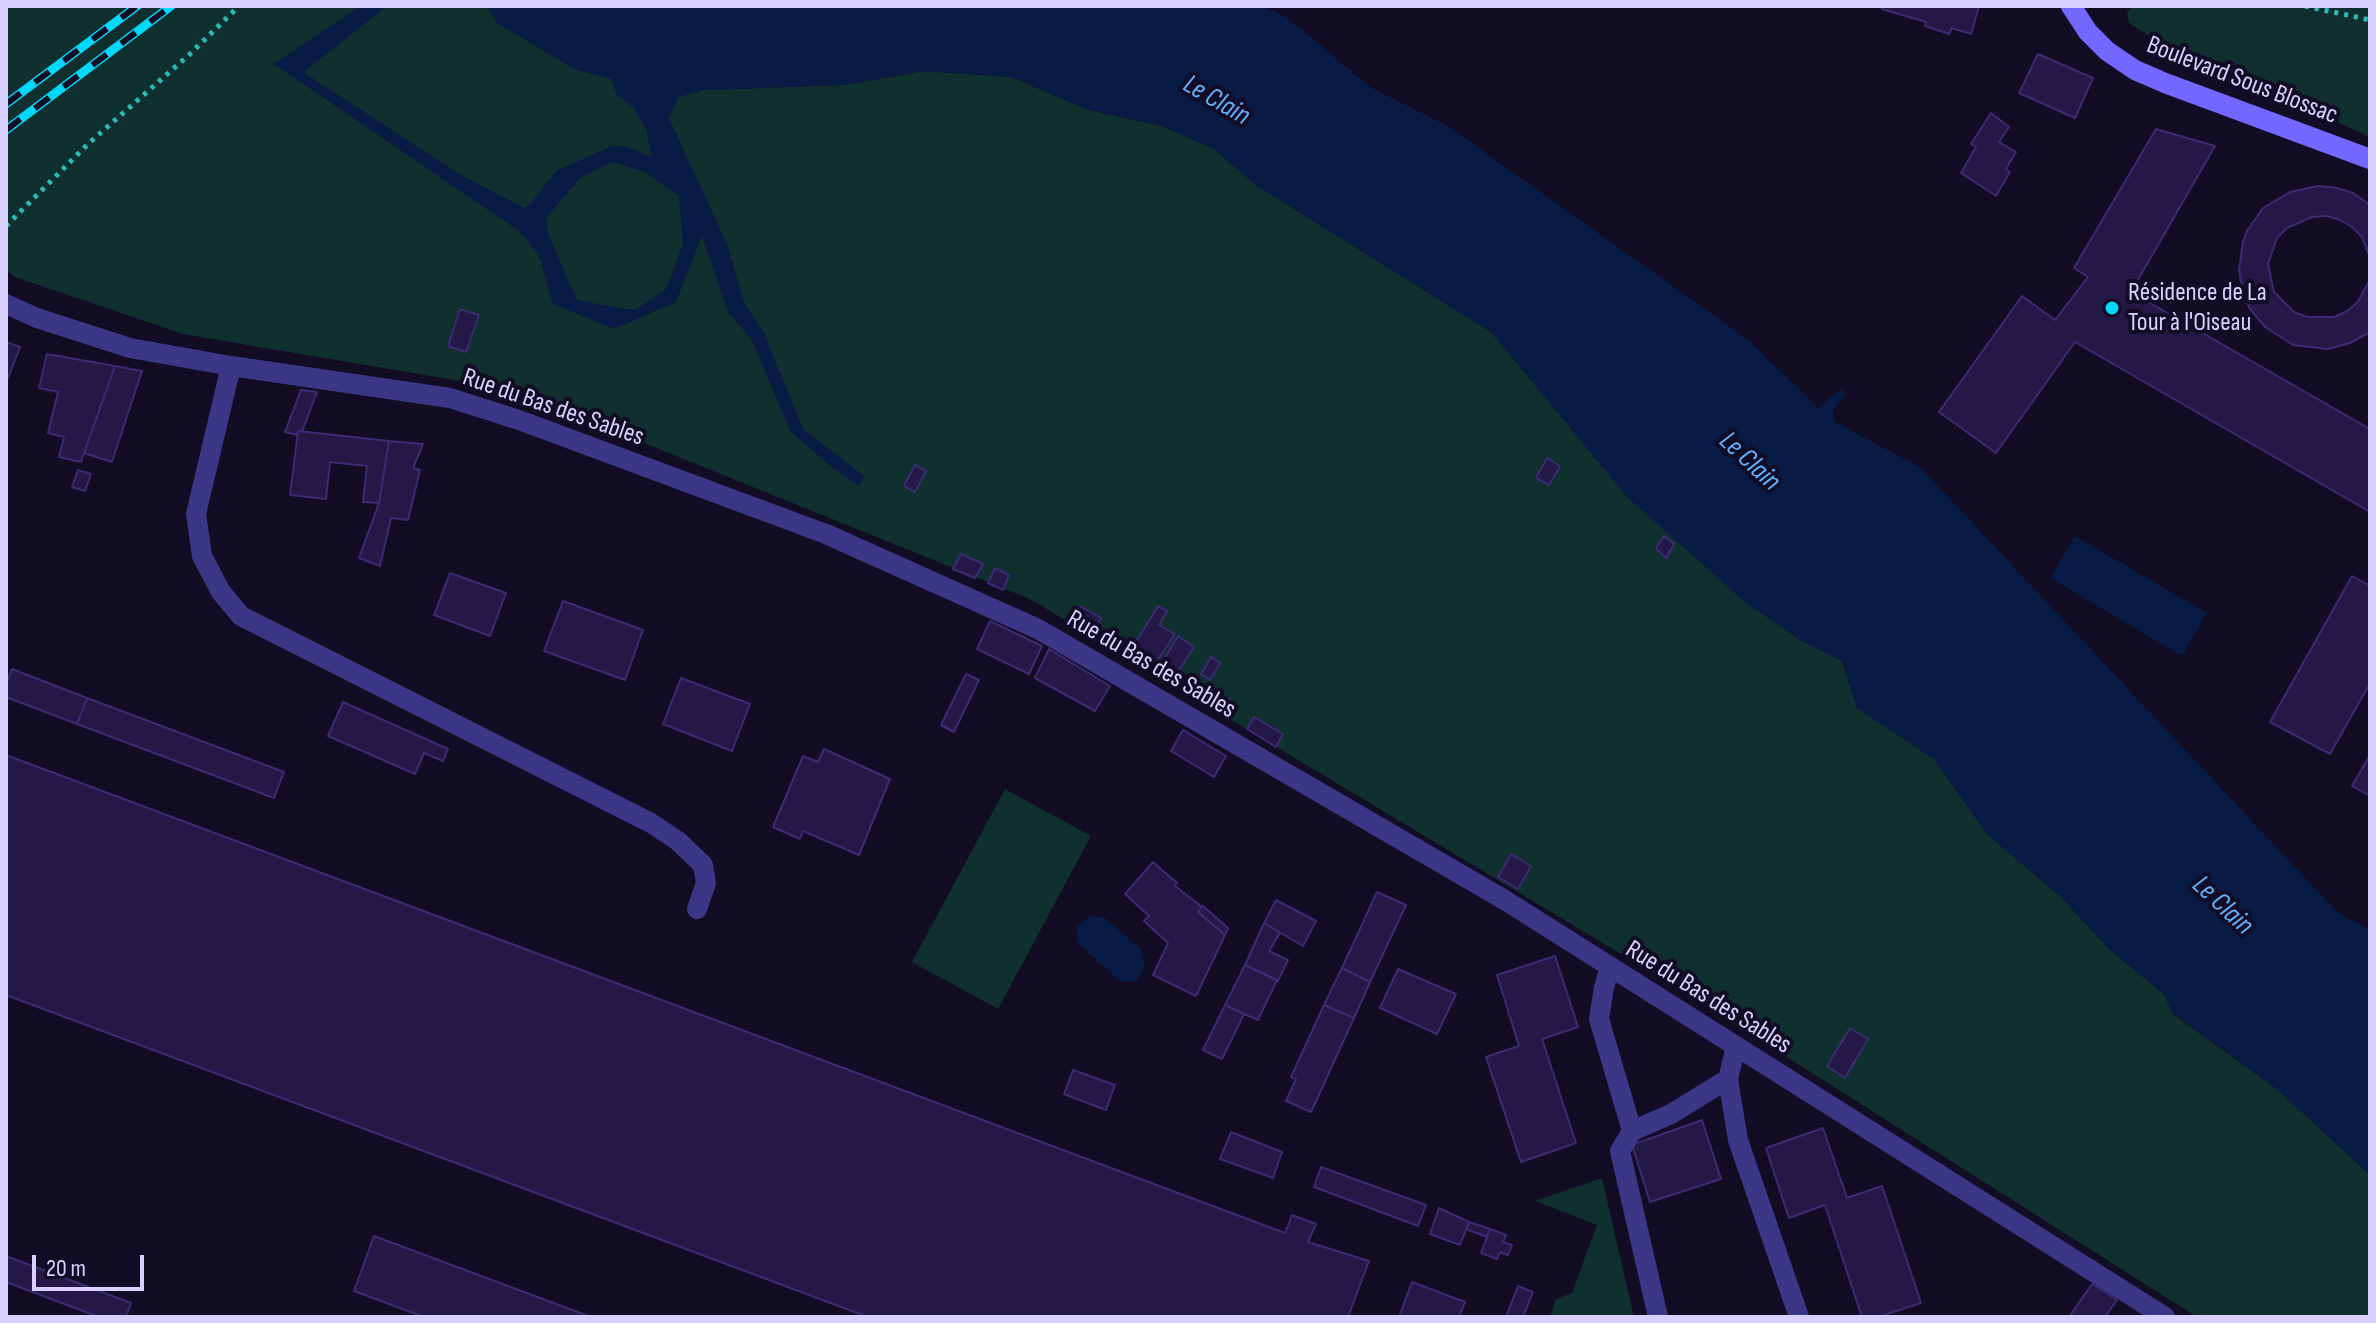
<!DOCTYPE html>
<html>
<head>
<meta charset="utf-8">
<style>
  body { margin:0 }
  #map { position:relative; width:2376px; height:1323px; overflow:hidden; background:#120d25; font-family:"Sofia Sans Condensed",sans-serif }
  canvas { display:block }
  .frame { position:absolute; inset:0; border:8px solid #d8d1ff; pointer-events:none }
  .scale { position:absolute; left:32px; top:1255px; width:112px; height:36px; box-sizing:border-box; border:4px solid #d8d1ff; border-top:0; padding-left:10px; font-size:24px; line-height:28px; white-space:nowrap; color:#d8d1ff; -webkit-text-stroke:6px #120d25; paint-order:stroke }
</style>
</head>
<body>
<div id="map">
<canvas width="2376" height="1323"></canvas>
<div class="frame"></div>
<div class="scale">20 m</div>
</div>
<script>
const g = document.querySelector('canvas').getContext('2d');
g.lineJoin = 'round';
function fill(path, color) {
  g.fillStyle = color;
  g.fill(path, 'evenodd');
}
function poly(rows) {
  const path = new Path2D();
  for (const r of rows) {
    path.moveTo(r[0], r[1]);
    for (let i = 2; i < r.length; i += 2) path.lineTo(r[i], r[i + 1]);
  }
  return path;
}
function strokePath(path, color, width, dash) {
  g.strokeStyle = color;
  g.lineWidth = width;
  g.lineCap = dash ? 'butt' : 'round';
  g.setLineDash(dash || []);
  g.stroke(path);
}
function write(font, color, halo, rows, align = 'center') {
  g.font = font + ' "Sofia Sans Condensed",sans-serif';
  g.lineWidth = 8;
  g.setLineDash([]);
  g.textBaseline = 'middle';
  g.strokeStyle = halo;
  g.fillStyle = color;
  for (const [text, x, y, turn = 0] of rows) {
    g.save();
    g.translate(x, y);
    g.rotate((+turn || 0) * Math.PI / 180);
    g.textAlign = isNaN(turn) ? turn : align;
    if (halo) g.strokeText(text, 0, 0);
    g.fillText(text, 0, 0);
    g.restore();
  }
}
fill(poly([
  [6,6,589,6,705,90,843,85,924,71,1011,77,1089,110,1162,126,1214,149,1256,185,1491,332,1542,392,1800,640,1842,661,1857,708,1934,759,1987,834,2062,898,2109,949,2164,994,2173,1014,2277,1089,2370,1175,2370,1317,2197,1317,1681,990,1030,599,513,390,183,334,15,277,6,270],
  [2134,6,2370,6,2370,137,2152,38,2129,23,2127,12],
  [1005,789,1091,836,998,1009,912,962],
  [1602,1178,1634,1317,1550,1317,1556,1299,1572,1293,1597,1225,1535,1201]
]), '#102f2f');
fill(poly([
  [361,6,387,6,305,71,306,74,461,175,524,208,531,203,556,171,612,146,624,146,652,157,646,129,633,107,616,94,611,79,574,69,497,23,487,6,1261,6,1288,18,1370,87,1448,126,1747,339,1818,408,1841,389,1845,394,1833,410,1834,421,1921,468,2337,912,2370,930,2370,1175,2277,1089,2173,1013,2163,993,2109,949,2062,898,1987,834,1934,759,1857,708,1842,661,1800,640,1746,603,1627,497,1491,332,1256,185,1214,149,1162,126,1089,110,1011,77,924,71,843,85,705,90,678,97,669,118,727,244,744,303,764,333,803,429,864,476,859,486,829,465,790,431,752,340,728,312,702,236,676,302,614,329,553,304,539,255,519,231,274,64],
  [613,162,645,172,679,196,683,244,666,289,637,309,625,309,577,300,548,233,546,218,581,177],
  [2075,536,2207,613,2182,656,2050,578],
  [1090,916,1104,917,1141,949,1145,967,1136,981,1120,982,1078,943,1076,928]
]), '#071b44');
const building = poly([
  [1883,6,1979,6,1971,34,1952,28,1949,34,1925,26,1926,22,1882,9,1883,6],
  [2038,54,2093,78,2075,118,2019,93,2038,54],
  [1991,113,2009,127,1999,142,2016,152,2006,169,2010,172,1996,196,1961,173,1976,147,1971,144,1991,113],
  [2156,129,2215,146,2131,292,2370,429,2370,512,2075,342,1996,453,1939,412,2022,296,2055,320,2088,277,2074,268,2156,129],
  [2318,186,2337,188,2353,193,2370,205,2370,258,2362,237,2352,227,2340,220,2327,216,2312,217,2287,228,2277,238,2268,264,2274,292,2294,312,2307,317,2334,317,2347,311,2358,302,2370,279,2370,332,2350,343,2328,349,2293,345,2265,327,2250,309,2243,294,2239,270,2243,242,2247,231,2263,208,2290,192,2318,186],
  [460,309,479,315,466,352,448,346,460,309],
  [6,342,20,347,8,378,6,377,6,342],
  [47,354,115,366,81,462,59,457,64,437,48,433,58,392,39,388,47,354],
  [115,366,142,371,112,462,84,453,115,366],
  [301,390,317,392,302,432,298,431,297,435,285,432,301,390],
  [298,431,389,441,379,503,363,502,367,466,330,462,326,499,290,495,298,431],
  [389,441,423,444,413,468,420,470,408,520,391,518,380,566,359,558,379,503,389,441],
  [1547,458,1560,466,1549,485,1536,478,1547,458],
  [915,465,926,471,915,492,904,486,915,465],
  [78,470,91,474,85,491,72,487,78,470],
  [1664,536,1674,544,1666,558,1656,548,1664,536],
  [961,554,983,564,975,578,953,569,961,554],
  [995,568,1009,575,1003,590,988,583,995,568],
  [450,573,506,593,490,636,434,615,450,573],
  [2352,576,2370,586,2370,683,2330,754,2270,722,2352,576],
  [563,601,643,630,625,680,544,651,563,601],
  [1080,606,1101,618,1092,635,1070,623,1080,606],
  [1158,606,1167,611,1159,625,1175,634,1152,669,1128,655,1158,606],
  [990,621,1042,646,1029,674,977,649,990,621],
  [1178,636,1194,647,1177,673,1162,663,1178,636],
  [1049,649,1110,686,1095,711,1035,678,1049,649],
  [1211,657,1220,663,1210,680,1201,674,1211,657],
  [12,669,87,698,77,724,6,697,6,684,12,669],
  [966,674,979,680,954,732,941,725,966,674],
  [681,678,750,704,732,751,663,724,681,678],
  [1206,686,1230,700,1223,714,1199,699,1206,686],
  [87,698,284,772,274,798,77,724,87,698],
  [343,702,448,749,443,761,424,753,415,774,328,736,343,702],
  [1254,717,1283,734,1276,747,1247,729,1254,717],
  [1183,730,1226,756,1214,777,1171,751,1183,730],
  [824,749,890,779,859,855,803,831,800,839,773,827,803,756,818,762,824,749],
  [6,755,1285,1233,1292,1215,1316,1224,1308,1242,1369,1261,1348,1317,868,1317,6,995,6,755],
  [2370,755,2370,796,2352,786,2370,755],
  [1511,854,1531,866,1518,889,1498,877,1511,854],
  [1153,862,1177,883,1175,886,1202,907,1198,912,1225,935,1196,996,1153,975,1168,943,1144,921,1149,916,1125,894,1153,862],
  [1377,892,1406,905,1370,982,1342,968,1377,892],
  [1276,900,1316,921,1303,946,1264,923,1276,900],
  [1203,906,1228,928,1225,935,1198,912,1203,906],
  [1264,923,1280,933,1269,951,1288,960,1278,981,1245,965,1264,923],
  [1555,956,1578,1027,1542,1039,1576,1143,1521,1162,1486,1057,1519,1046,1497,975,1555,956],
  [1245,965,1277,980,1258,1020,1225,1005,1245,965],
  [1342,968,1370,982,1354,1018,1324,1005,1342,968],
  [1398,969,1456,994,1437,1034,1380,1008,1398,969],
  [1225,1005,1244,1014,1222,1059,1203,1050,1225,1005],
  [1324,1005,1354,1018,1311,1112,1286,1101,1296,1079,1291,1077,1324,1005],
  [1850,1028,1868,1039,1845,1078,1827,1066,1850,1028],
  [1073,1070,1115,1085,1106,1110,1064,1094,1073,1070],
  [1702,1120,1721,1179,1650,1202,1632,1145,1702,1120],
  [1823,1128,1847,1198,1882,1186,1921,1303,1878,1317,1862,1317,1825,1205,1789,1218,1766,1148,1823,1128],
  [1231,1132,1282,1152,1273,1178,1220,1159,1231,1132],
  [1321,1167,1426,1205,1418,1226,1314,1187,1321,1167],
  [1439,1208,1469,1222,1460,1245,1430,1234,1439,1208],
  [1469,1222,1490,1229,1487,1237,1466,1229,1469,1222],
  [1490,1229,1506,1235,1503,1242,1512,1245,1508,1255,1500,1252,1497,1259,1481,1253,1490,1229],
  [374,1236,591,1317,424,1317,354,1291,374,1236],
  [6,1256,131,1303,126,1317,99,1317,6,1282,6,1256],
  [1412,1282,1465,1302,1459,1317,1399,1317,1412,1282],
  [2092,1284,2117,1300,2105,1317,2069,1317,2092,1284],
  [1518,1286,1533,1292,1523,1317,1506,1317,1518,1286]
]);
fill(building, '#241946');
strokePath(building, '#3b2a74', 2);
strokePath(poly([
  [2305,6,2370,20],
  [6,226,88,144,190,54,239,6]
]), '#29bbb8', 5, [4, 6]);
strokePath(poly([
  [231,366,196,514,202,556,221,592,241,616,651,823,678,841,703,865,706,883,697,909]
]), '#3c3686', 20);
strokePath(poly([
  [6,304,37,318,130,348,231,366,450,398,519,420,826,534,1038,629,1503,899,2165,1317],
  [1610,967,1604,987,1599,1019,1632,1131],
  [1736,1046,1728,1079,1738,1140,1799,1317],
  [1658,1317,1620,1151,1632,1131,1671,1114,1728,1079]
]), '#3c3686', 20);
strokePath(poly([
  [2071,6,2088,32,2107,51,2135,70,2165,83,2370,159]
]), '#7268ff', 20);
const rail = poly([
  [6,104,137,6],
  [6,130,171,6]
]);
strokePath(rail, '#00d9fc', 9);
strokePath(rail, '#120d25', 6, [18]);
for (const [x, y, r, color] of [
  [2112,308,8,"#00d9fc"]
]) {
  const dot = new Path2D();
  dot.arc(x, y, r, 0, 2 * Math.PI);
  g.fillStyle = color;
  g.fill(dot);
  strokePath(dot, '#120d25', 3);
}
write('26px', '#d8d1ff', '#120d25', [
  ["Boulevard Sous Blossac",2242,81,21],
  ["Rue du Bas des Sables",553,408,19],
  ["Rue du Bas des Sables",1151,665,30],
  ["Rue du Bas des Sables",1708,998,32]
]);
write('26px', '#d8d1ff', '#120d25', [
  ["Résidence de La",2128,293],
  ["Tour à l'Oiseau",2128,323]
], 'left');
write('italic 28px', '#5fafff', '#120d25', [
  ["Le Clain",1216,101,30],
  ["Le Clain",1749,462,43],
  ["Le Clain",2222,906,43]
]);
</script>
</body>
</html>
